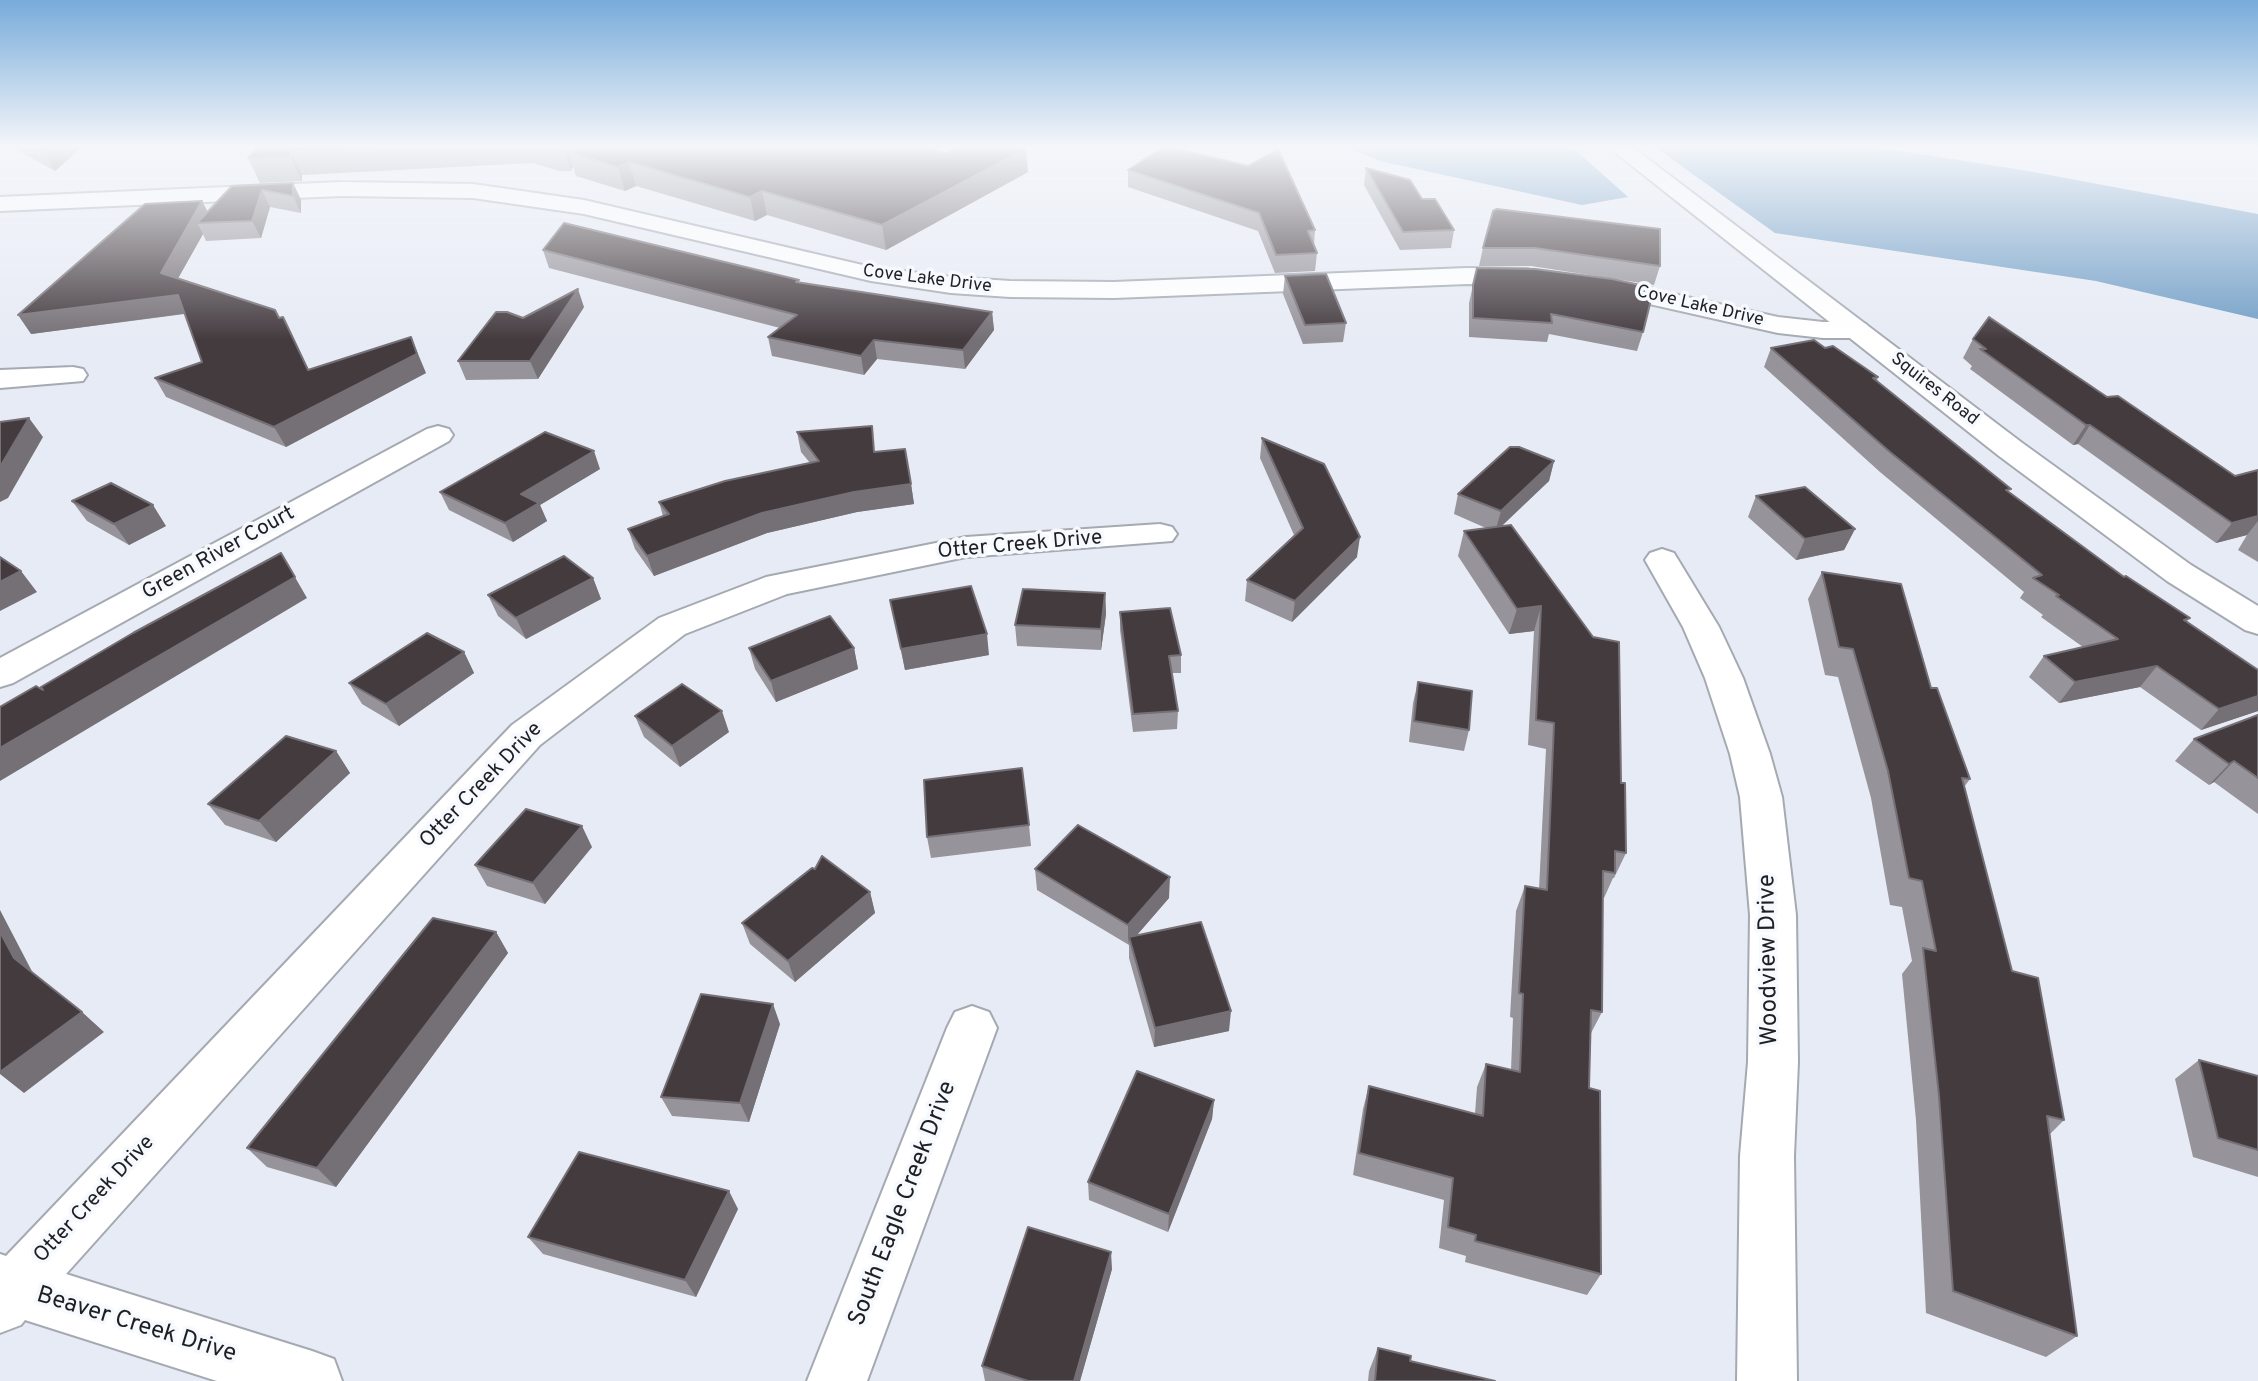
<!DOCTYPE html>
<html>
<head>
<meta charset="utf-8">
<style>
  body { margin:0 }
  canvas { display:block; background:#e7ebf5 }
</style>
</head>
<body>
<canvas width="2258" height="1381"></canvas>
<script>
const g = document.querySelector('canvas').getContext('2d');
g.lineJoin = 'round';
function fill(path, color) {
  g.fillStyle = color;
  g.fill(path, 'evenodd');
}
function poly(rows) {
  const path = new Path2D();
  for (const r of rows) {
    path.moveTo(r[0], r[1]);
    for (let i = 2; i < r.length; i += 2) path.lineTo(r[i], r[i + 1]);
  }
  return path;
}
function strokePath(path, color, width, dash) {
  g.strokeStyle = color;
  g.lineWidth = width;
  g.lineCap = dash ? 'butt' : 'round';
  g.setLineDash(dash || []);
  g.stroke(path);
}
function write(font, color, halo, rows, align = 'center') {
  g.font = font + ' Overpass,sans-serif';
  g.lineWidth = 7;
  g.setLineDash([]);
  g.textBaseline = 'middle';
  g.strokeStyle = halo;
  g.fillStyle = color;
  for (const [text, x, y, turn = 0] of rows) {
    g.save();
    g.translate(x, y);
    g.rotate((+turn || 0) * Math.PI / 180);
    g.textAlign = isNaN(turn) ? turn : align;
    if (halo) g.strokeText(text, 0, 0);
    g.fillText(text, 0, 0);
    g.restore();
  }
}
fill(poly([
  [1344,146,1571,146,1628,197,1582,205,1380,161],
  [1870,146,2028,171,2258,214,2258,319,2096,281,1775,233,1655,147]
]), '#719ec6');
const street = poly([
  [341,182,473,184,584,200,871,267,951,277,1010,281,1114,282,1467,268,1527,269,1536,272,1540,277,1536,282,1527,285,1467,284,1114,298,1010,297,951,293,871,281,584,214,473,198,341,196,0,211,0,197,341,182],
  [1601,278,1778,317,1823,322,1857,322,1866,324,1870,330,1866,336,1857,338,1823,338,1778,333,1592,291,1588,286,1592,281,1601,278],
  [73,367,83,369,87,375,83,381,0,388,0,370,73,367],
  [438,426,449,429,453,435,449,441,13,683,0,687,0,658,427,429,438,426],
  [1160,524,1172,527,1177,534,1172,541,966,557,787,594,685,634,540,745,66,1274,312,1351,334,1359,342,1381,217,1381,25,1320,21,1325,0,1333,0,1254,6,1256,512,725,659,618,766,577,966,537,1160,524],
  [1662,549,1674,553,1719,627,1743,678,1770,754,1782,797,1796,915,1798,1062,1794,1156,1797,1381,1737,1381,1740,1156,1748,1062,1750,915,1740,797,1730,754,1705,678,1683,627,1645,560,1650,553,1662,549],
  [972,1006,989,1012,997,1028,867,1381,807,1381,947,1028,955,1012,972,1006]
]);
const secondary = poly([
  [1607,146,1631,146,2021,442,2191,565,2258,606,2258,634,2245,630,2167,581,1999,456,1607,146]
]);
strokePath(street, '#a5aab2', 4);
strokePath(secondary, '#a5aab2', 4);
fill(street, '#fff');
fill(secondary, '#fff');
fill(poly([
  [12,146,83,146,55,171,13,148],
  [259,146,919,146,1028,172,886,250,767,215,755,221,636,186,625,191,576,176,573,166,571,171,559,171,533,163,302,175,302,181,260,183,248,158],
  [1366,168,1422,199,1454,230,1451,248,1400,250,1364,185],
  [1128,170,1315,230,1314,245,1317,253,1315,271,1275,273,1258,231,1128,187],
  [293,183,301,200,301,213,270,207,261,238,206,241,203,234,178,278,279,318,309,370,426,373,286,447,166,397,155,378,202,362,185,314,31,334,208,211,232,186],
  [1493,211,1660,266,1654,285,1531,266,1479,266,1483,248],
  [543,250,799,283,992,312,994,330,965,369,877,359,864,375,772,356,768,337,780,328,549,268],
  [1285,276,1346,323,1343,342,1303,344,1283,294],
  [1473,285,1643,332,1637,351,1549,334,1547,342,1469,337,1469,303],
  [584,307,538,379,466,380,458,361,523,318],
  [1973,339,2107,397,2235,476,2258,470,2258,562,2238,550,2247,535,2216,543,2078,444,2073,445,1970,369,1972,366,1963,358],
  [1771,348,1825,348,1878,377,1877,381,2009,492,2124,577,2190,618,2187,621,2258,670,2258,711,2201,730,2140,687,2059,703,2029,677,2044,656,2083,647,2041,617,2043,615,2020,598,2024,592,1880,472,1764,367],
  [797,432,876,452,911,484,914,504,857,512,767,533,654,576,635,549,628,529,663,516,659,502,810,463,801,452],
  [1262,438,1357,557,1292,622,1245,601,1247,580,1294,535,1260,458],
  [1554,461,1549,481,1502,526,1511,525,1621,783,1626,853,1614,878,1613,878,1604,898,1603,898,1602,1012,1590,1035,1589,1088,1601,1274,1587,1295,1465,1262,1466,1256,1439,1248,1444,1200,1353,1175,1363,1109,1369,1086,1475,1114,1477,1087,1486,1064,1511,1070,1513,1018,1510,1017,1516,911,1525,886,1539,889,1546,749,1528,745,1534,631,1509,634,1458,556,1464,531,1486,528,1454,514,1458,494],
  [600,469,540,505,547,521,513,542,449,510,440,492],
  [1756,496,1855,529,1844,550,1796,560,1748,517],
  [72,501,166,526,129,545,87,521],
  [1822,572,1931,688,1970,779,1964,787,2012,971,2064,1120,2050,1134,2077,1336,2046,1357,1926,1313,1916,1120,1902,974,1912,961,1902,907,1890,905,1871,798,1838,677,1825,675,1808,599],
  [593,578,601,599,526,639,498,616,488,595],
  [1105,593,1106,614,1101,650,1017,646,1015,625],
  [890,600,989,655,905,670],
  [1120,612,1181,655,1181,673,1172,673,1178,711,1177,729,1133,732,1120,630],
  [749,648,854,648,858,669,776,702,755,669],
  [464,652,474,673,399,726,362,704,349,683],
  [1418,682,1469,730,1464,751,1409,742,1413,703],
  [2258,715,2258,814,2214,782,2209,785,2175,761,2194,739],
  [635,716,729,732,680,767,644,737],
  [336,751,350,773,276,842,225,825,208,804],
  [1029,825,1031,846,931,858,927,837],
  [592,847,545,904,487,886,475,865],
  [1035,869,1169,898,1137,935,1229,1031,1154,1047,1129,958,1129,945,1037,890],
  [870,892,875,913,795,982,750,944,742,923],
  [496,932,508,953,336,1187,267,1167,247,1148],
  [780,1024,749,1122,672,1116,661,1097],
  [2199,1060,2258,1076,2258,1177,2193,1157,2175,1079],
  [1214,1100,1212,1119,1168,1232,1089,1200,1088,1182],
  [738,1209,696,1297,543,1254,528,1237],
  [1112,1269,1080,1381,985,1381,982,1366],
  [1378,1348,1410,1361,1495,1381,1368,1381,1369,1371]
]), '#96939a');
fill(poly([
  [41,146,83,146,55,171],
  [583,146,569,152,573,166,571,171,563,147],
  [1026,149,1028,172,886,250,882,225],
  [291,151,302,175,302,181,290,157],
  [629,162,636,186,625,191,618,167],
  [293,183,301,200,301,213,293,196],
  [262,190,270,207,261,238,252,221],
  [762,191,767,215,755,221,750,197],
  [202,201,211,218,197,223,203,234,171,291,161,273],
  [578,289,584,307,538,379,530,361],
  [178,295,189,313,31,334,18,315],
  [992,312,994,330,965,369,963,350],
  [411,337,426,373,286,447,274,427],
  [874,340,877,359,864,375,861,356],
  [29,418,43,437,8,498,0,502,0,467],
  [2086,425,2090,425,2078,444,2073,445],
  [594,451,600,469,540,505,547,521,513,542,505,523,521,494],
  [1554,461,1549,481,1495,532,1501,511],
  [911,484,914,504,857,512,767,533,654,576,647,556,762,513,854,492],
  [153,505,166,526,129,545,114,524],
  [2258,516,2258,521,2247,535,2216,543,2232,523],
  [1855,529,1844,550,1796,560,1805,539],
  [1360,537,1357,557,1292,622,1295,601],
  [281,553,307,598,0,781,0,748],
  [21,571,37,592,0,611,0,582],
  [593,578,601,599,526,639,516,618],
  [1105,593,1106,614,1101,650,1101,629],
  [1541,606,1534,631,1509,634,1517,609],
  [987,634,989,655,905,670,901,649],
  [854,648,858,669,776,702,771,681],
  [464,652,474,673,399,726,386,704],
  [2157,666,2140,687,2059,703,2075,682],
  [2258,696,2258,711,2201,730,2219,709],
  [722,711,729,732,680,767,672,746],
  [336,751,350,773,276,842,259,821],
  [2234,761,2214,782,2209,785,2229,764],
  [582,826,592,847,545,904,533,883],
  [1170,877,1169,898,1130,943,1129,937,1128,946,1128,925],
  [870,892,875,913,795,982,788,961],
  [0,910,36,979,14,958,0,932],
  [496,932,508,953,336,1187,317,1168],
  [773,1004,780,1024,749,1122,740,1103],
  [1231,1011,1229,1031,1154,1047,1155,1028],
  [82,1012,104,1032,24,1093,0,1074,0,1072],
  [1214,1100,1212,1119,1168,1232,1169,1214],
  [729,1191,738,1209,696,1297,685,1280],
  [1111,1252,1112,1269,1080,1381,1074,1381]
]), '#757076');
const building = poly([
  [259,146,379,146,291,151,290,157,248,158,259,146],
  [583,146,919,146,946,153,958,146,1016,146,1026,149,882,225,762,191,750,197,629,162,618,167,569,152,583,146],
  [1165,146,1248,166,1278,149,1315,230,1308,231,1317,253,1276,255,1259,213,1128,170,1165,146],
  [1366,168,1410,180,1422,199,1435,199,1454,230,1403,232,1366,168],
  [293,183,293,196,262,190,252,221,197,223,232,186,293,183],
  [202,201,161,273,275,310,279,318,283,317,308,370,411,337,417,354,274,427,155,378,202,362,178,295,18,315,145,204,202,201],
  [1497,209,1660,229,1660,266,1535,248,1483,248,1493,211,1497,209],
  [564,223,799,280,796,282,992,312,963,350,874,340,861,356,768,337,797,315,543,250,564,223],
  [1477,268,1535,269,1612,279,1654,288,1643,332,1551,314,1552,323,1473,318,1473,285,1477,268],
  [1326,274,1346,323,1305,325,1285,276,1326,274],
  [578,289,530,361,458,361,496,312,507,312,523,318,578,289],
  [1989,317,2107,397,2118,396,2235,476,2258,470,2258,516,2232,523,2090,425,2086,425,1980,349,1986,349,1973,339,1989,317],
  [1814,340,1825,348,1833,346,1878,377,1873,378,2011,489,2006,490,2124,577,2126,576,2190,618,2184,620,2258,670,2258,696,2219,709,2157,666,2075,682,2044,656,2118,639,2056,596,2059,595,2033,578,2042,575,1890,452,1771,348,1814,340],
  [29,418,0,467,0,422,29,418],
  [872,426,874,452,905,449,911,484,854,492,762,513,647,556,628,529,669,514,659,502,725,481,819,461,797,432,872,426],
  [545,432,594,451,521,494,539,503,505,523,440,492,545,432],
  [1262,438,1324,464,1360,537,1295,601,1247,580,1303,528,1262,438],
  [1510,447,1519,447,1554,461,1501,511,1458,494,1510,447],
  [111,483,153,505,114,524,72,501,111,483],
  [1805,487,1855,529,1805,539,1756,496,1805,487],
  [1511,525,1593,637,1619,642,1621,783,1625,783,1626,853,1615,851,1615,873,1603,871,1602,1012,1591,1010,1589,1088,1600,1091,1601,1274,1475,1241,1476,1235,1448,1227,1453,1178,1359,1153,1369,1086,1483,1116,1486,1064,1520,1072,1523,994,1519,993,1525,886,1547,890,1554,723,1536,720,1541,606,1517,609,1464,531,1511,525],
  [281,553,295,577,0,748,0,707,36,686,43,690,41,687,133,633,281,553],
  [564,556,593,578,516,618,488,595,564,556],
  [0,557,21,571,0,582,0,557],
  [1822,572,1901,584,1931,688,1937,688,1970,779,1962,778,2012,971,2038,978,2064,1120,2047,1116,2077,1336,1953,1291,1939,1096,1923,948,1936,951,1922,881,1909,878,1888,771,1853,649,1839,647,1822,572],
  [971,586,987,634,901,649,890,600,971,586],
  [1023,589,1105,593,1101,629,1015,625,1023,589],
  [1170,608,1181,655,1169,656,1178,711,1133,714,1120,612,1170,608],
  [830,616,854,648,771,681,749,648,830,616],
  [427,633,464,652,386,704,349,683,427,633],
  [1418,682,1472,691,1469,730,1414,721,1418,682],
  [682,684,722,711,672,746,635,716,682,684],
  [2258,715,2258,778,2234,761,2229,764,2194,739,2258,715],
  [286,736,336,751,259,821,208,804,286,736],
  [1022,768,1029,825,927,837,924,780,1022,768],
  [526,809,582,826,533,883,475,865,526,809],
  [1078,825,1170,877,1128,925,1035,869,1078,825],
  [822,856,870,892,788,961,742,923,812,868,815,869,822,856],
  [433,918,496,932,317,1168,247,1148,433,918],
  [1201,922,1231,1011,1155,1028,1129,937,1201,922],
  [0,932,14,958,82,1012,0,1072,0,932],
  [701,994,773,1004,740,1103,661,1097,701,994],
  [2199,1060,2258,1076,2258,1150,2218,1138,2199,1060],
  [1137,1071,1214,1100,1169,1214,1088,1182,1137,1071],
  [579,1152,729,1191,685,1280,528,1237,579,1152],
  [1028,1227,1111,1252,1074,1381,1028,1381,982,1366,1028,1227],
  [1378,1348,1411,1356,1410,1361,1495,1381,1375,1381,1378,1348]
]);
fill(building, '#443b3f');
strokePath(building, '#757076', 2);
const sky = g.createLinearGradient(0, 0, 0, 340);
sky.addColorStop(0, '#78abda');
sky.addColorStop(0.43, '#f4f6fa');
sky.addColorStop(1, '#f4f6fa00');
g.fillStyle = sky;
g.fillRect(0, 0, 2258, 340);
write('18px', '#1e1f23', '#f6f9fe', [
  ["Cove Lake Drive",927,280,7],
  ["Cove Lake Drive",1700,307,13],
  ["Squires Road",1934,390,38]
]);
write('21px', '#1e1f23', '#f6f9fe', [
  ["Otter Creek Drive",1020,546,-5],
  ["Green River Court",219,554,-29],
  ["Otter Creek Drive",482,786,-46],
  ["Otter Creek Drive",95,1200,-47]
]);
write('24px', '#1e1f23', '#f6f9fe', [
  ["Woodview Drive",1770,960,-91],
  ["South Eagle Creek Drive",904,1204,-69],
  ["Beaver Creek Drive",136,1326,17]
]);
</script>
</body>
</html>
